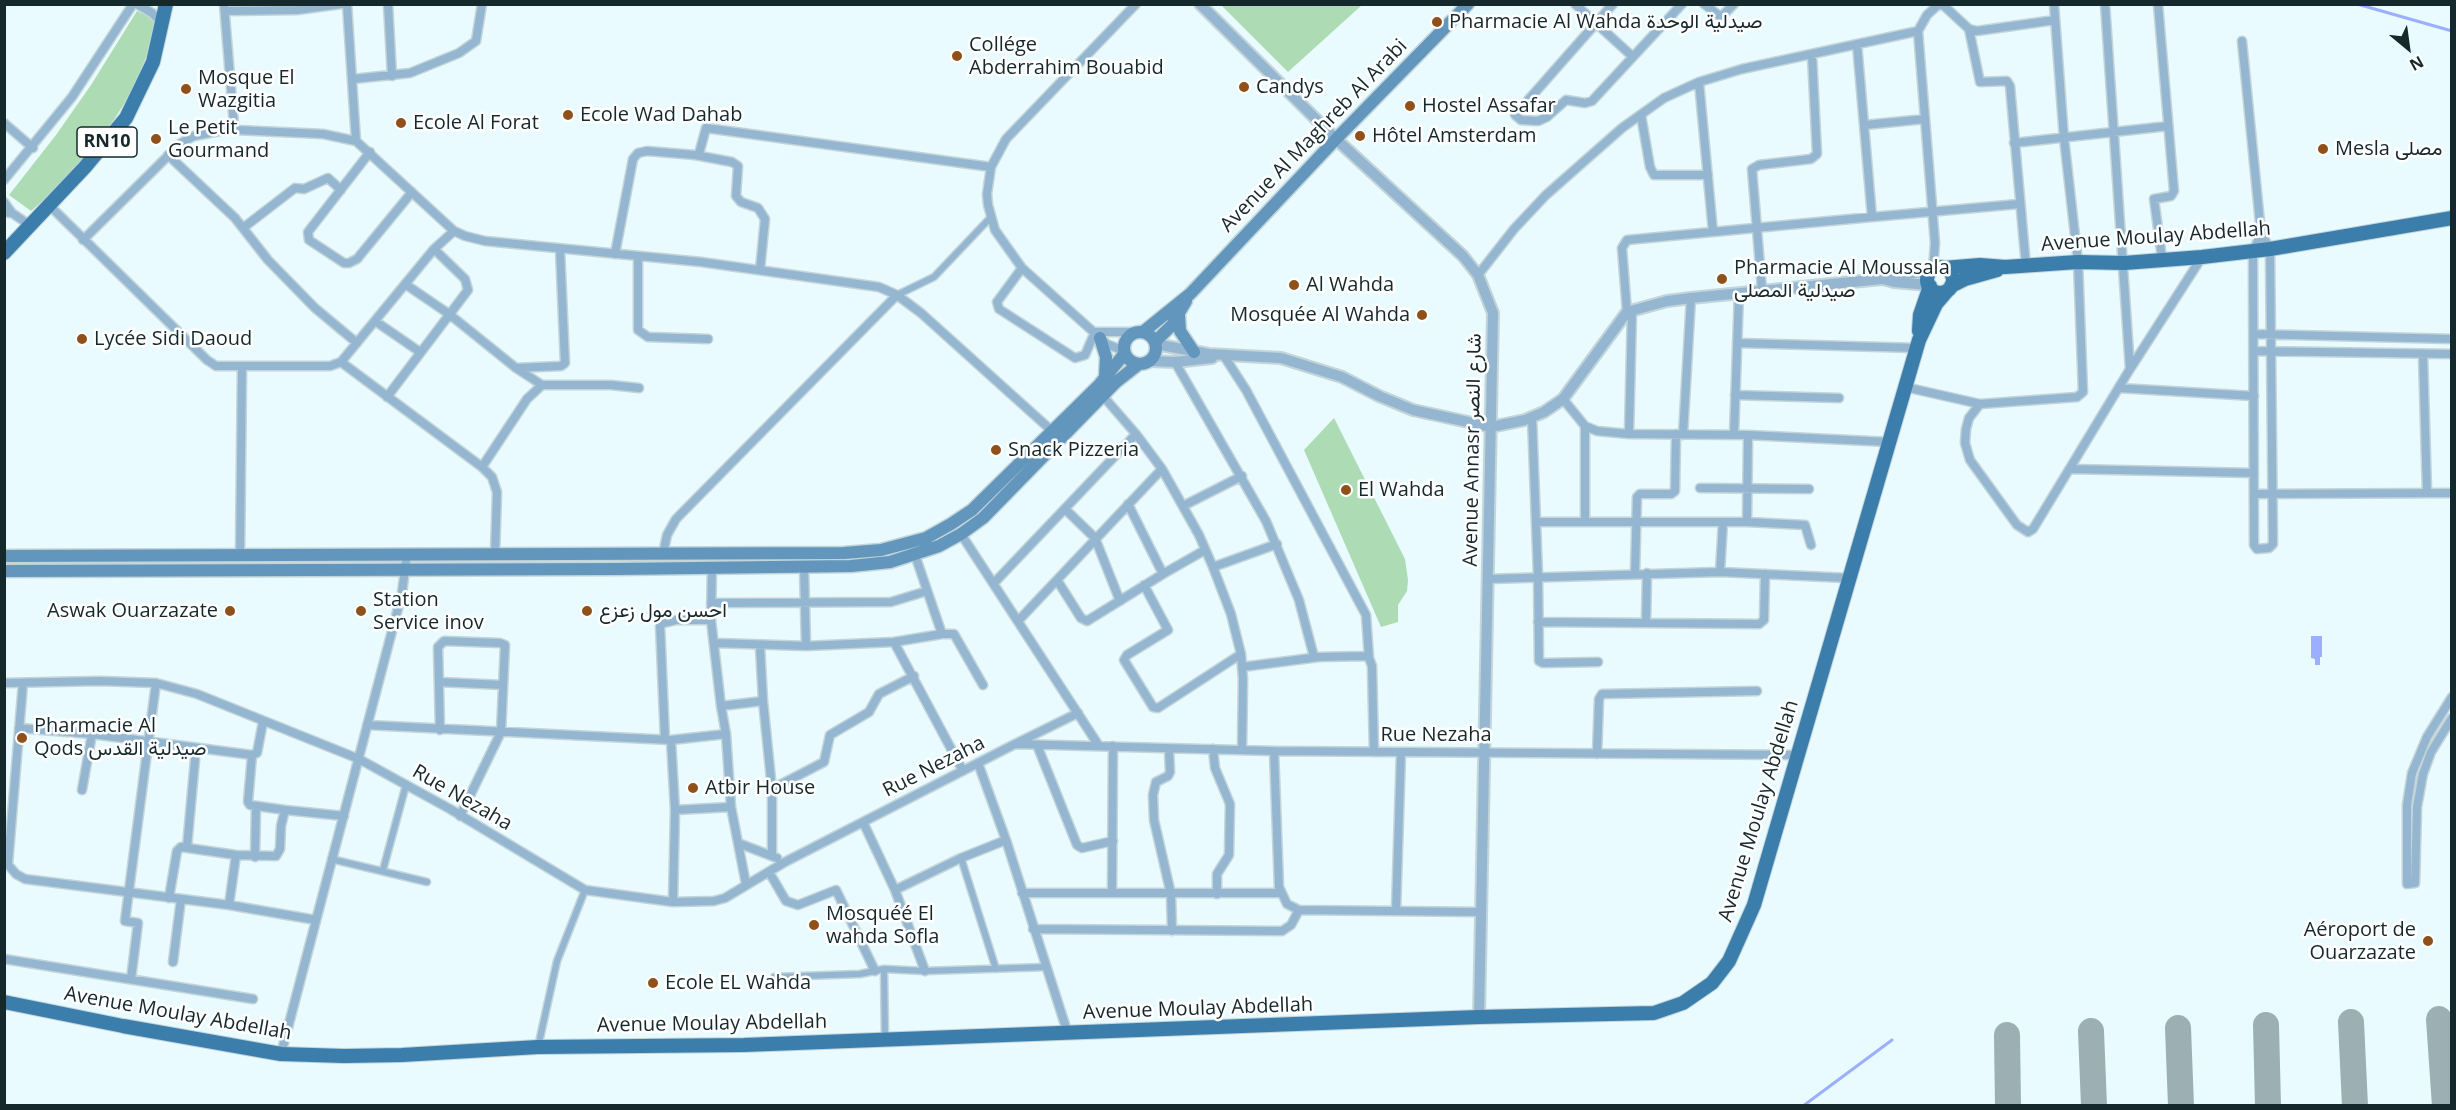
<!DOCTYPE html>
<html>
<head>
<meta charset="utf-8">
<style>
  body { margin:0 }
  #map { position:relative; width:2456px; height:1110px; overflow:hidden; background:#e9fbff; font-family:"Open Sans",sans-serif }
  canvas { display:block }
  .frame { position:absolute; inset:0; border:6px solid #15282b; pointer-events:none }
  .north { position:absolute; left:2378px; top:18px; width:60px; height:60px; -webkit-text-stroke:4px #fff; paint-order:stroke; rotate:151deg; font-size:16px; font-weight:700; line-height:24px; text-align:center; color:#15282b }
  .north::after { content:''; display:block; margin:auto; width:21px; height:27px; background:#15282b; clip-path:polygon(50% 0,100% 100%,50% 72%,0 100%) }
</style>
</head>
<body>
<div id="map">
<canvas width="2456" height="1110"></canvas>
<div class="frame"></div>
<div class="north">N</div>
</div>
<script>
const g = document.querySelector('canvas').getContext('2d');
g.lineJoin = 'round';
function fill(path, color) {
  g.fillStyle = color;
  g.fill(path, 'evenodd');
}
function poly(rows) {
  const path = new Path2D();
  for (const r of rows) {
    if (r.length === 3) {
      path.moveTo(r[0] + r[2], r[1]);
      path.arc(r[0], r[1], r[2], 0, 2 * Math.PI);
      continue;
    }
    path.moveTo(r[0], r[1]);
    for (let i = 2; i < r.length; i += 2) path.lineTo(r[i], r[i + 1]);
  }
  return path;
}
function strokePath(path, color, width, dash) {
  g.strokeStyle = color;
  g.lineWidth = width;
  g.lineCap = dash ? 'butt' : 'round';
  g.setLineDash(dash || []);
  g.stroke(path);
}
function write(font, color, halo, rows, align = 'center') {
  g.font = font + ' "Open Sans",Vazirmatn,sans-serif';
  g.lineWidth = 5;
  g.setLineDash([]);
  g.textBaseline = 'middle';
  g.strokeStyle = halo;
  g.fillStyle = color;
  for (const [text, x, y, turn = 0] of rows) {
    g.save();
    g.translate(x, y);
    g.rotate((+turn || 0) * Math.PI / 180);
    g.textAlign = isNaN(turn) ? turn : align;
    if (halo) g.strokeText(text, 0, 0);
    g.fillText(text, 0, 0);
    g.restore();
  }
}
fill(poly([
  [1221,5,1362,5,1288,72],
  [137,11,155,19,147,55,131,93,113,121,89,154,56,189,31,211,9,195,56,135,91,85],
  [1334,418,1405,559,1408,580,1407,591,1398,605,1398,622,1381,627,1304,450]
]), '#addcb4');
fill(poly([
  [2311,636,2322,636,2322,657,2320,657,2320,665,2315,665,2315,659,2311,658]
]), '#9baffe');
strokePath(poly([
  [2357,4,2452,31],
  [1803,1106,1892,1040]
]), '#9baffe', 3);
strokePath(poly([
  [2439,1019,2445,1106],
  [2351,1022,2355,1106],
  [2266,1025,2268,1106],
  [2178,1028,2181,1106],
  [2091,1031,2094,1106],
  [2007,1035,2008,1106]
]), '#9cafb2', 26);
const pedestrian = poly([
  [897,295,934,277,991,217],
  [961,858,996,969],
  [331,859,427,882],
  [383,870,406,785],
  [884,969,885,1038],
  [774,977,860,974,884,969,925,971,1046,967],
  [538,1047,557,961,585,890]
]);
const minor = poly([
  [137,4,152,13,162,23],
  [224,4,234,125,236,130,323,134,356,141,454,231,465,236,485,241,701,262,879,287,897,295,921,313,1052,431],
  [347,4,356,141],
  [388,4,392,76],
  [1575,4,1633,57],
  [1613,4,1515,115,1521,120,1538,121,1547,117,1566,100,1585,103,1592,101,1682,4],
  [1704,4,1721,17,1734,4],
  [1942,4,1969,29,1977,31,2055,20],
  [2105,4,2130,369],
  [2158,4,2174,191,2171,196,2154,199,2162,258],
  [225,11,297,10,341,4],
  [1969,29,1980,82,2007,81,2010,86,2026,266],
  [2242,41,2261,233,2270,249,2273,544,2269,548,2257,549,2254,545,2253,252,2261,233],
  [353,79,410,73,459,53,476,41,482,4],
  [1699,82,1713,232],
  [1641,115,1650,167,1654,175,1708,175],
  [4,123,33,148],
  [1865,125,1925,119],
  [2014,143,2168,126],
  [370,152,308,232,309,240,344,263,349,263,357,259,412,192],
  [168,155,235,218,268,260,315,308,357,343],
  [695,155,732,162,738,166,736,196,741,202,758,208,765,219,760,270],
  [4,180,72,97,133,4],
  [4,202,12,213],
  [50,206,207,360,216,366,330,366,341,362,434,249,454,231],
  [4,212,12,213,31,226],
  [1872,217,2019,204],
  [243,228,295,188,304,189,328,178,341,190],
  [83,240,181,143,194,136,235,128],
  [615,254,633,159,638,153,647,151,695,155,699,154,706,128,991,167],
  [638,256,638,330,648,337,708,339],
  [1022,268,997,302,999,309,1075,358,1085,355,1095,332],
  [1933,270,1935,243,1918,31,1927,15,1939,4],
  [1478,275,1514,229,1546,195,1622,128,1664,98,1699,82,1742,69,1918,31],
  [405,284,449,314,516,368,542,385],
  [1762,290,1752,169,1759,165,1811,159,1817,154,1812,55],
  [1627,312,1622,248,1627,240,1872,217,1857,44],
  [375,321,420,352],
  [1095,332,1136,332],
  [2254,334,2452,339],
  [1737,343,1917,348],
  [1124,351,1107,344,1022,268,995,230,988,205,987,194,991,167,1006,139,1136,4],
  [2254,351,2452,354],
  [2423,354,2427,493],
  [1224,356,1246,390,1366,615,1369,658],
  [341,362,482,467,492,477,497,492,495,554],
  [1175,362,1266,521,1299,600,1314,657],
  [516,368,561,366,565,363,560,249],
  [1905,387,1980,404,2077,397,2083,392,2078,262,2064,138,2054,4],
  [2119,388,2254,396],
  [1735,395,1839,398],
  [1103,396,1136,434,1162,469,1199,535,1213,567,1231,614,1241,654,1243,679,1242,750],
  [387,397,468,290,465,279,434,249],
  [1563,399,1585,426,1597,431,1629,434,1748,435,1889,442],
  [1980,404,1969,418,1966,429,1965,443,1970,460,2017,525,2028,532,2033,529,2130,369,2202,257],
  [1532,417,1538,576,1539,661,1543,663,1598,662],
  [1629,434,1632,311],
  [1683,435,1691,298],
  [1734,435,1739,293],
  [482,467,527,399,542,385,611,385,639,388],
  [2071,469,2254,473],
  [1700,488,1809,489],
  [2255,494,2452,493],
  [1128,504,1163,574],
  [1183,506,1242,476],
  [1065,509,1095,538,1120,601],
  [1536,522,1747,522,1748,435],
  [1585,522,1585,426],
  [1747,522,1805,525,1811,545],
  [961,534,1099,746],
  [663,554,667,535,676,519,897,295],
  [240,555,242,368],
  [915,555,942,634,894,642,963,771],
  [804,566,806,646],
  [712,567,711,620,721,706,726,734,731,807,746,884],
  [1213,567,1277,544],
  [1720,572,1723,522],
  [1635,573,1637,497,1640,494,1671,494,1675,491,1676,434],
  [1488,579,1720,572,1848,578],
  [1057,580,1081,618,1087,621,1163,574,1205,550],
  [994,583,1136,434],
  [1144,585,1168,630,1127,655,1124,660,1153,707,1158,708,1241,654],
  [711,603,891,602,927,591],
  [1018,621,1162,469],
  [1538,622,1759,624,1764,620,1765,574],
  [1646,622,1647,573],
  [942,634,954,634,983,685],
  [716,643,806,646,894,642],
  [760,646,763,701],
  [1242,667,1319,657,1365,656,1369,658,1372,666,1374,752],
  [439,682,503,685],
  [4,683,100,681,156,683,197,694,359,759,450,809,585,890,673,902,714,901,725,898,785,862,1015,744,1274,751,1798,755],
  [2452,697,2427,737,2412,773,2407,805,2407,884,2415,883,2417,807,2423,774,2431,752,2452,718],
  [721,706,763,701,772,789,772,856],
  [367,725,671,740,726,734],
  [19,728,92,734,252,755,257,753,263,722],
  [440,730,438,647,444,641,500,643,505,645,501,732,460,816],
  [665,739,660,624,676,620,711,620],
  [671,740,675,810,673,902],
  [1015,744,1078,713],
  [1037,745,1077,845,1082,848,1113,841],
  [1169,749,1170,772,1168,776,1156,782,1153,795,1154,820,1171,894,1172,931],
  [1213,749,1215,768,1230,804,1229,855,1217,874,1217,894],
  [1274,751,1279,887,1287,904,1299,910,1480,912],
  [1597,754,1599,699,1602,694,1757,691],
  [252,755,248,802,250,805,285,810],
  [978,763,1006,840,1068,1034],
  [772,789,824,762,830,735,869,712,879,694,914,676],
  [82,790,92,734],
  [675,810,731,807],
  [863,822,895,890,925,971],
  [738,843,777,858],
  [187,847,196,749],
  [255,857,256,806],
  [4,860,16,874,25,879,229,905,316,920],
  [8,864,23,683],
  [769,872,786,901,798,905,836,890,875,971],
  [895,890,961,858,1006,840],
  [1022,893,1280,893],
  [1112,893,1113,746],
  [169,898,177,851,181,847,236,855],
  [229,905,236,855,276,856,280,849,281,826,285,810,344,816],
  [1396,911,1401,752],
  [1033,929,1282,931,1291,925,1299,910],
  [4,959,253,999],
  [173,962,181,899],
  [131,979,138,923,125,921,156,683],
  [281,1054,402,593,407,554]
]);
const tertiary = poly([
  [1200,4,1336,139,1463,256,1478,275,1493,313,1479,1017],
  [1883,279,1894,282,1929,285],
  [1155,344,1209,354,1281,358,1342,377,1379,396,1413,410,1491,427,1525,420,1544,412,1563,399,1627,312,1667,301,1691,298,1882,279,1894,275,1932,271],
  [1148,361,1175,362,1212,358]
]);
const secondary = poly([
  [1179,315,1180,331,1194,352],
  [1143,332,1190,294,1336,139,1468,4],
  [1140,348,16],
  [1100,338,1106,357,1105,377],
  [1155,342,1172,325,1186,301],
  [4,556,844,553,881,550,926,538,951,524,972,510,1099,385,1125,353],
  [4,571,616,569,851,566,890,562,939,546,961,534,983,518,1116,382,1139,364]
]);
const primary = poly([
  [4,253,85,167,126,118,153,62,166,4],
  [1940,280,13],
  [1944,268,1980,265,2005,267,2078,262,2124,263,2202,257,2270,249,2452,218],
  [1951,286,1965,279,1997,270],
  [1919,331,1920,315,1930,286],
  [4,1002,123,1026,281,1054,344,1056,402,1055,538,1047,744,1045,1479,1017,1654,1013,1683,1003,1712,983,1729,961,1754,905,1919,340,1936,304,1947,291]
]);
strokePath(pedestrian, '#c3d5d9', 9);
strokePath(minor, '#c3d5d9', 11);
strokePath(tertiary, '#c3d5d9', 14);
strokePath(secondary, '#c3d5d9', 15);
strokePath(primary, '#c3d5d9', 16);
strokePath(pedestrian, '#95b6d0', 6);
strokePath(minor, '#95b6d0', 8);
strokePath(tertiary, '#95b6d0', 10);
strokePath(secondary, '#6396bc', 12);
strokePath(primary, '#3b7eac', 14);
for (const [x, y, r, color] of [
  [1437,22,6,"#905019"],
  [957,56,6,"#905019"],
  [1244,87,6,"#905019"],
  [186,89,6,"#905019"],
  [1410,106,6,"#905019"],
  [568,115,6,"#905019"],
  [401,123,6,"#905019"],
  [1360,136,6,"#905019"],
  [156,139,6,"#905019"],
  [2323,149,6,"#905019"],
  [1722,279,6,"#905019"],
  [1294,285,6,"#905019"],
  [1422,315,6,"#905019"],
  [82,339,6,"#905019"],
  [996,450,6,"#905019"],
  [1346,490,6,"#905019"],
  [230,611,6,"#905019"],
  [361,611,6,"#905019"],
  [587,611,6,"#905019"],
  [22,738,6,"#905019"],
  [693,788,6,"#905019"],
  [814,925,6,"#905019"],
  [2428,941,6,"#905019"],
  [653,983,6,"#905019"]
]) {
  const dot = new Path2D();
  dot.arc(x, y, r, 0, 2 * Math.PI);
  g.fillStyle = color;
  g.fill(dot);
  strokePath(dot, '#fff', 2);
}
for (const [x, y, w] of [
  [107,142,60]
]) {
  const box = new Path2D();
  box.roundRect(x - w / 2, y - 15, w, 30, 4.5);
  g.fillStyle = '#fff';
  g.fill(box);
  strokePath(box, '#15282b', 1.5);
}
write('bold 18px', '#15282b', null, [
  ["RN10",107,142]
]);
write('20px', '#15282b', '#fff', [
  ["Pharmacie Al Wahda صيدلية الوحدة",1449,22],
  ["Collége",969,45],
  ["Abderrahim Bouabid",969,68],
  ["Mosque El",198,78],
  ["Wazgitia",198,101],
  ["Candys",1256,87],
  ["Hostel Assafar",1422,106],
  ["Ecole Wad Dahab",580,115],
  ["Ecole Al Forat",413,123],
  ["Le Petit",168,128],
  ["Gourmand",168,151],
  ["Hôtel Amsterdam",1372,136],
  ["Mesla مصلى",2335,149],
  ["Pharmacie Al Moussala",1734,268],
  ["صيدلية المصلى",1734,291],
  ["Al Wahda",1306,285],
  ["Mosquée Al Wahda",1410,315,"right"],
  ["Lycée Sidi Daoud",94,339],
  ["Snack Pizzeria",1008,450],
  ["El Wahda",1358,490],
  ["Station",373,600],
  ["Service inov",373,623],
  ["Aswak Ouarzazate",218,611,"right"],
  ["احسن مول زعزع",599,611],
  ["Pharmacie Al",34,726],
  ["Qods صيدلية القدس",34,749],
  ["Atbir House",705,788],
  ["Mosquéé El",826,914],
  ["wahda Sofla",826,937],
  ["Aéroport de",2416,930,"right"],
  ["Ouarzazate",2416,953,"right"],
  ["Ecole EL Wahda",665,983]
], 'left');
write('20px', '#15282b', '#fff', [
  ["Avenue Al Maghreb Al Arabi",1314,136,-46],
  ["Avenue Moulay Abdellah",2156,237,-4],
  ["Avenue Annasr شارع النصر",1473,450,-89],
  ["Rue Nezaha",1436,735],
  ["Rue Nezaha",934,767,-27],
  ["Rue Nezaha",462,798,30],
  ["Avenue Moulay Abdellah",1759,811,-73],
  ["Avenue Moulay Abdellah",1198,1009,-2],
  ["Avenue Moulay Abdellah",178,1014,10],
  ["Avenue Moulay Abdellah",712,1024,-1]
]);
</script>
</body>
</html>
